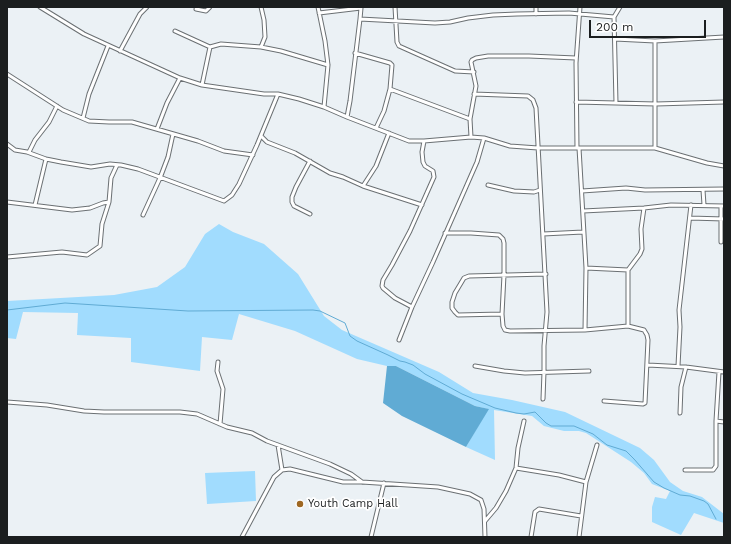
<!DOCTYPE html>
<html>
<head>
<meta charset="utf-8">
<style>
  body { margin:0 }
  #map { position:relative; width:731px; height:544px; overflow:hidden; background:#ebf1f5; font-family:"Work Sans",sans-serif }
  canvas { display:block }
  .frame { position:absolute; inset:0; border:8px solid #1b1e1f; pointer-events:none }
  .scale { position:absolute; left:589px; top:20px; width:117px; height:18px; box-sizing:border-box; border:2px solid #1b1e1f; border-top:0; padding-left:5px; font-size:12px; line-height:14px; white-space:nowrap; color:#1b1e1f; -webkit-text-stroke:3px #fff; paint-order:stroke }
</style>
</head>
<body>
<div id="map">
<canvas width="731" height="544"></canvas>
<div class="frame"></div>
<div class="scale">200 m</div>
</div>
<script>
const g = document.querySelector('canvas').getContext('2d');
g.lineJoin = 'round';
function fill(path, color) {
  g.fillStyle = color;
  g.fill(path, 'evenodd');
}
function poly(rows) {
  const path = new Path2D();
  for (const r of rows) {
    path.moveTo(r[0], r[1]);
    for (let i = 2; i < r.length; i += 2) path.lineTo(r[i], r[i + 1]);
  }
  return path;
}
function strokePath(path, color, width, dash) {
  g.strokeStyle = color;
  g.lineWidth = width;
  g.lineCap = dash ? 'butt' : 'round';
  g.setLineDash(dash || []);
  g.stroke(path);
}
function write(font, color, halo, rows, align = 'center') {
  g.font = font + ' "Work Sans",sans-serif';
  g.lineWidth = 3.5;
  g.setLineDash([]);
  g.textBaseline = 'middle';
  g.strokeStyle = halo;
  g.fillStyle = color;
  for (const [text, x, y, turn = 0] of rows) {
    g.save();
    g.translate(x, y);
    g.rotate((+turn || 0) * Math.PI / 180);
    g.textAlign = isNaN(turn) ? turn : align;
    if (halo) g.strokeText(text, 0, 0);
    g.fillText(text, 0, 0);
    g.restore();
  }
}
fill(poly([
  [219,224,233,232,264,244,298,274,324,316,342,330,439,372,473,393,512,400,565,412,640,448,654,460,670,482,683,491,702,497,724,514,724,523,694,513,681,535,652,522,652,507,655,497,666,499,670,491,652,484,644,473,631,462,586,433,579,431,564,431,544,426,532,416,494,410,495,460,466,447,488,409,475,406,396,366,387,366,357,359,295,331,239,314,232,340,202,337,200,371,131,362,131,338,77,335,78,313,23,312,16,339,7,338,7,301,114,295,157,287,185,267,205,234],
  [255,471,256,501,207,504,205,473]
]), '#a1dcfe');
fill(poly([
  [387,366,396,366,475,406,489,409,466,447,402,416,383,403]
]), '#60abd4');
strokePath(poly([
  [7,310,65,303,188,311,313,310,320,311,345,323,350,336,357,341,388,355,400,361,405,362,413,365,425,374,462,394,495,408,516,413,524,414,535,412,546,423,551,426,574,426,593,434,607,445,626,451,634,459,654,482,664,488,680,495,690,496,704,501,708,504,716,519]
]), '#60abd4', 1);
const street = poly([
  [40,7,84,34,180,78,202,85,264,94,278,94,299,99,324,107,347,117,409,141,424,141,471,137,484,138,510,146,538,148,655,148,707,163,724,166],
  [261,7,264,20,265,37,261,47],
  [318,7,325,41,328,65,324,107],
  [395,7,397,42,399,46,455,71,474,72],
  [196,9,206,11,210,7],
  [319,13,361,8,360,19,435,23,450,22,468,18,493,15,517,14,569,13,614,17,616,103],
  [536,14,536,7],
  [614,17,620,7],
  [175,31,210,47,221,44,261,47,281,51,328,65],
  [615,39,655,41,655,148],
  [655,41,724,37],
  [120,51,140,14,147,7],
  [355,53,390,63,392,65,390,89,384,111,376,128],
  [7,74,63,110,89,121,109,122,132,122,198,141,224,151,253,155],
  [202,85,210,47],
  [390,89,470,119,471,137],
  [474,94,528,96,533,100,536,108,547,312,544,346,544,372,543,399],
  [576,102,656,104,724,102],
  [347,117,350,101,360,19],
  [83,118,89,94,108,46],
  [470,119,476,86,471,62,472,60,476,58,488,56,529,56,576,58],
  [157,129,167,103,180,78],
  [261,136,267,142,295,153,330,173,343,177,363,186,422,205],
  [7,144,15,150,27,152,46,159,61,162,91,167,110,164,121,165,138,169,224,201,232,195,239,184,257,145,278,94],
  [577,148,576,63,580,7],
  [579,148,586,268,585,330],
  [29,152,35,140,49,122,57,106],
  [310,161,296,187,292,197,292,202,294,206,310,214],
  [488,185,514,191,534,192,540,190],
  [363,186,376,166,389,133],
  [703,190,704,205],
  [582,191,626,188,645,190,724,189],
  [7,202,72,210,90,208,103,203,109,202,111,178,117,165],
  [35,205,46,159],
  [583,211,644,208,671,205,724,206],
  [143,215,160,178,168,157,173,134],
  [690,218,724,219],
  [445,233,471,233,499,235,503,239,504,243,504,275,502,314,503,326,505,330,510,331,585,330,628,326,644,330,647,335,648,340,645,403,643,404,604,401],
  [543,234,583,232],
  [721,242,721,206],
  [7,257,62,252,87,255,100,246,102,224,109,202],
  [586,268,628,270],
  [412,307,395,298,383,288,382,286,383,280,392,265,410,231,434,177,433,171,425,166,423,162,422,152,424,141],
  [502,314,458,315,455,312,452,308,452,302,455,293,464,278,469,276,546,274],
  [628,326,628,270,640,254,642,249,641,229,644,208],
  [399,340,412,307,433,262,477,162,484,138],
  [218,362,217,371,223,389,220,424],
  [648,365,686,367,724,372],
  [475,366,504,371,525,373,589,371],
  [678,366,680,327,679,310,691,205],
  [7,402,47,405,84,411,104,412,180,412,197,414,227,427,252,433,267,441,330,464,351,474,362,482],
  [680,413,681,387,686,367],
  [716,421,724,422],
  [278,445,282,470],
  [516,468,559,475,586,482],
  [685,470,713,470,716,466,716,421,719,372],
  [485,521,496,508,506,491,516,468,518,448,524,421],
  [242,537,274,477,282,470,290,469,343,482,362,482,438,487,470,494,481,500,484,509,485,537],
  [371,537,384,483],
  [531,537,535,512,539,509,581,516],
  [579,537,586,482,597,445]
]);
strokePath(street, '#6b7073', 5);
strokePath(street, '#fff', 3);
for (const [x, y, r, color] of [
  [300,504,4,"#9e6722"]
]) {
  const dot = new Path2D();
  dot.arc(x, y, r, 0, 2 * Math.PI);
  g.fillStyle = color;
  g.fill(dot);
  strokePath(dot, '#fff', 1.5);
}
write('11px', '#1b1e1f', '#fff', [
  ["Youth Camp Hall",308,504]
], 'left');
</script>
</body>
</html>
